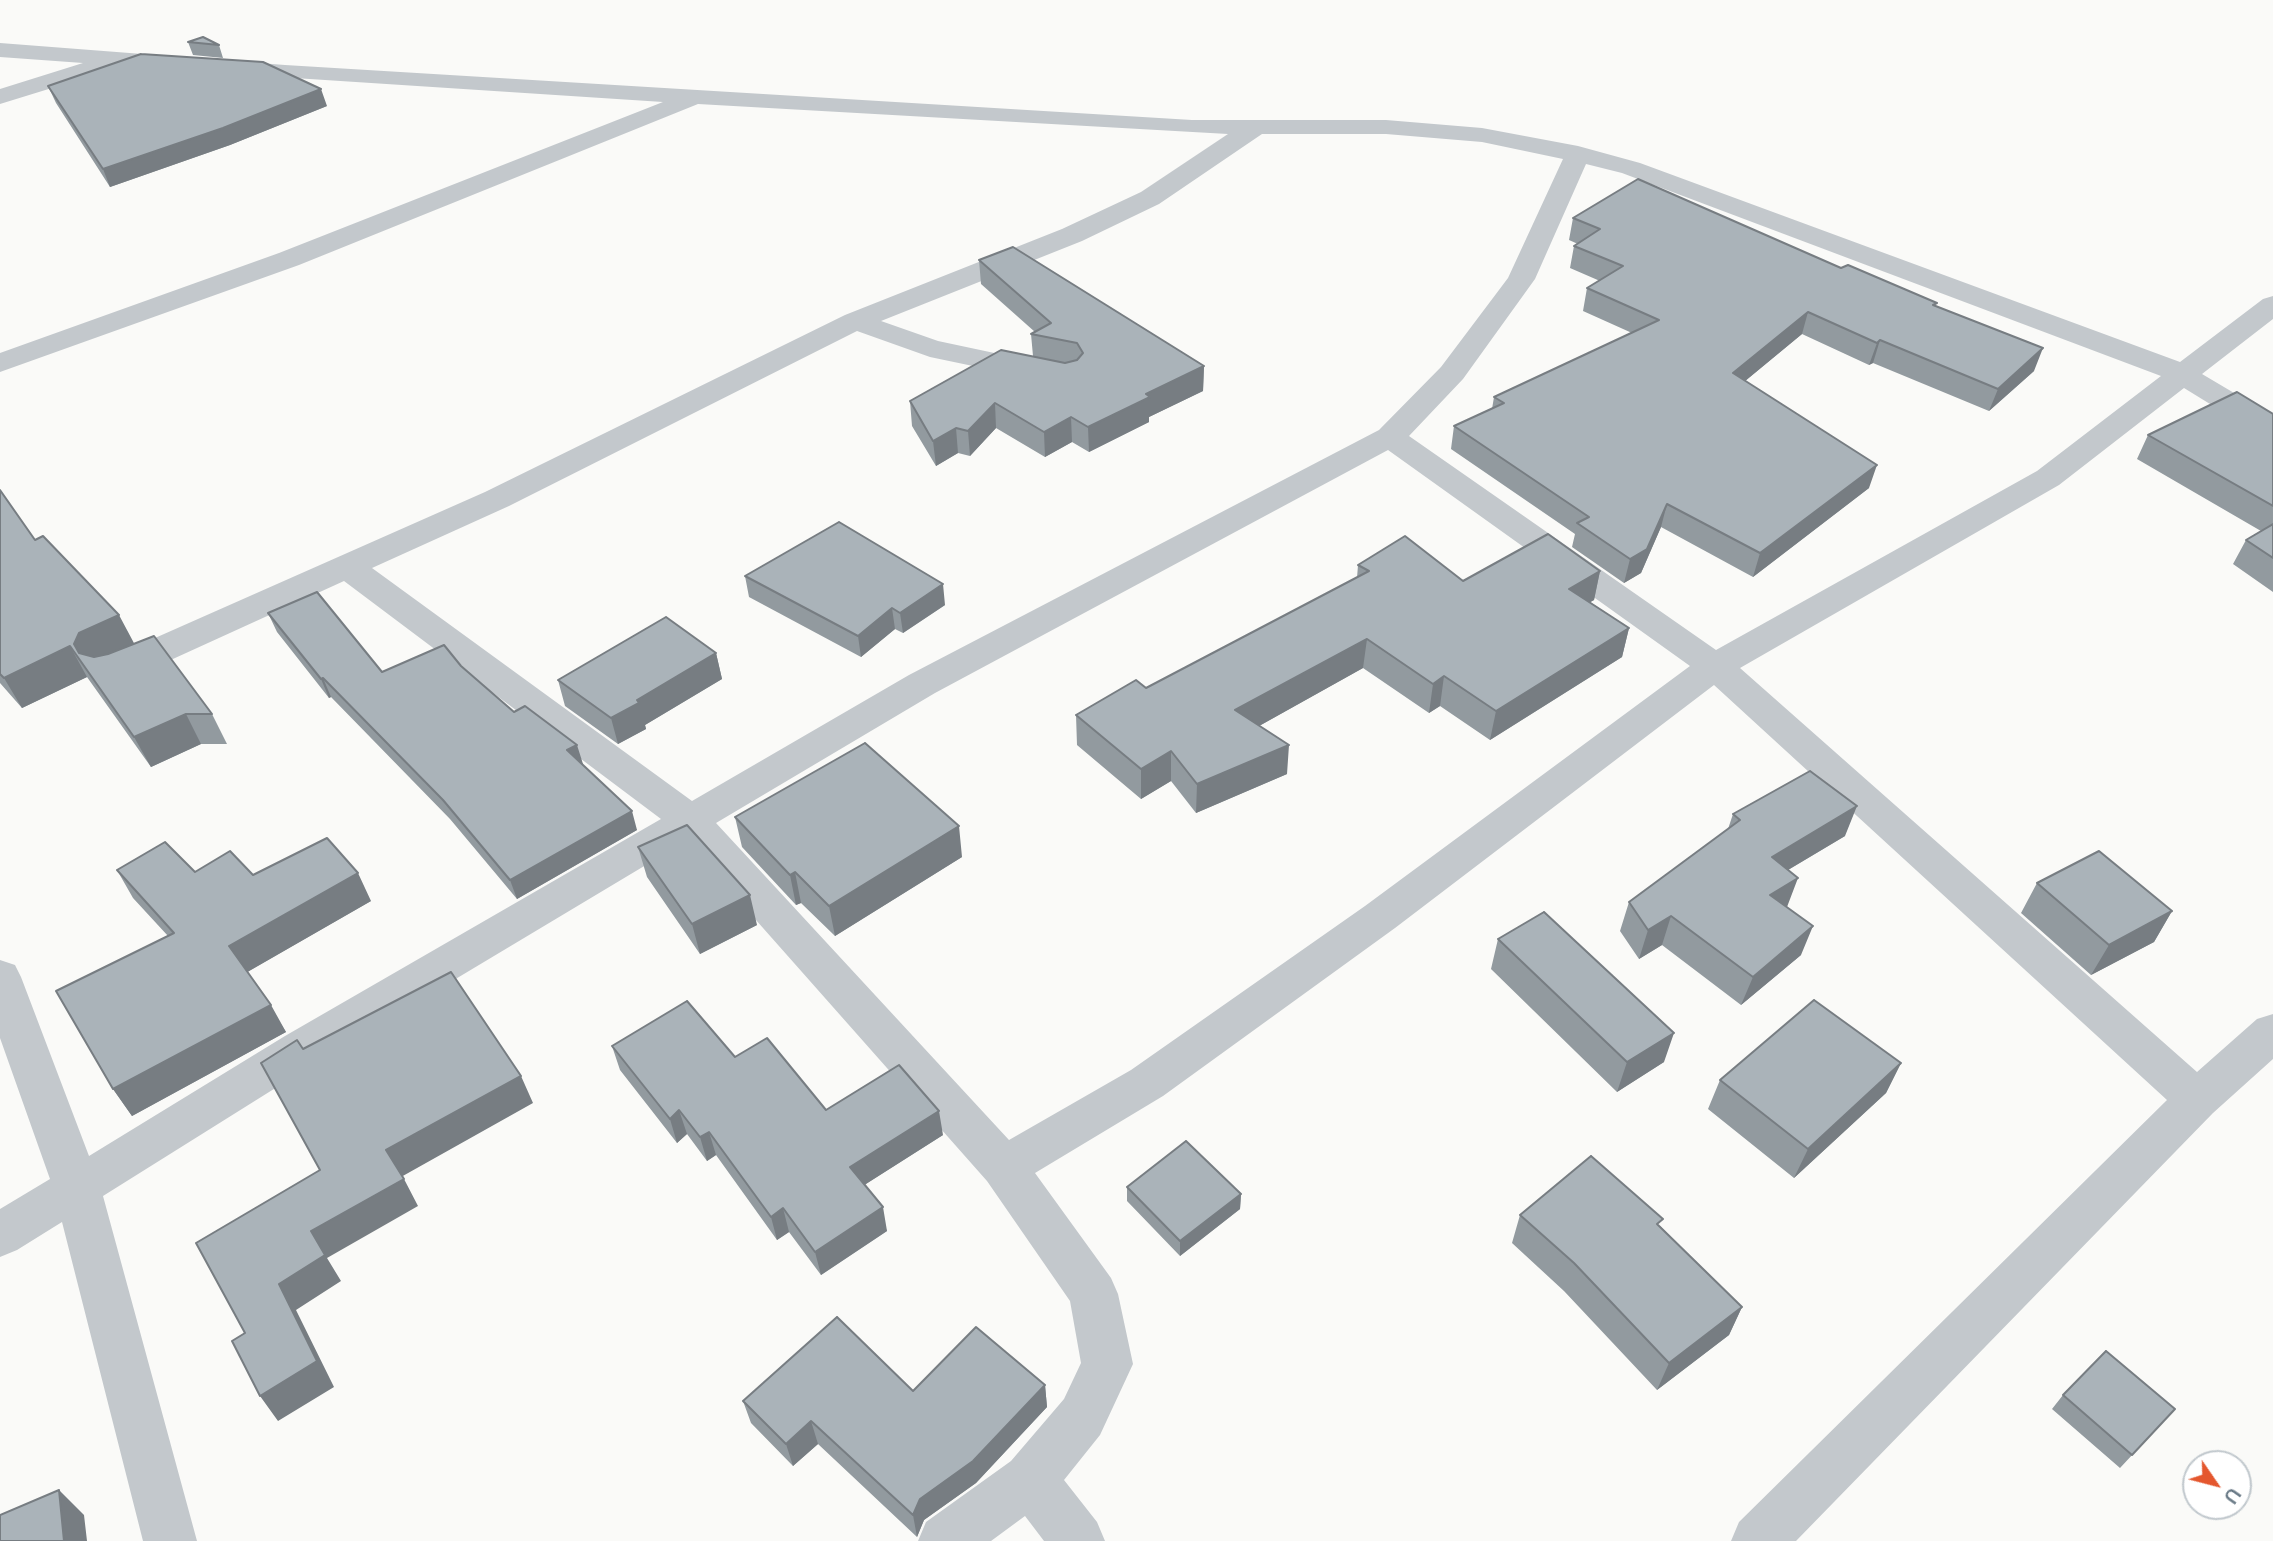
<!DOCTYPE html>
<html>
<head>
<meta charset="utf-8">
<style>
  body { margin:0 }
  #map { position:relative; width:2273px; height:1541px; overflow:hidden; background:#fafaf8; font-family:Mulish,sans-serif }
  canvas { display:block }
  .north { position:absolute; left:2182px; top:1450px; width:70px; height:70px; box-sizing:border-box; background:#fff; border:2px solid #c1c8cd; border-radius:50%; rotate:125deg; font-size:19px; font-weight:700; line-height:28px; text-align:center; color:#657683 }
  .north::after { content:''; display:block; margin:auto; width:24px; height:32px; background:#e4572e; clip-path:polygon(50% 0,100% 100%,50% 72%,0 100%) }
</style>
</head>
<body>
<div id="map">
<canvas width="2273" height="1541"></canvas>
<div class="north">U</div>
</div>
<script>
const g = document.querySelector('canvas').getContext('2d');
g.lineJoin = 'round';
function poly(rows) {
  const path = new Path2D();
  for (const r of rows) {
    path.moveTo(r[0], r[1]);
    for (let i = 2; i < r.length; i += 2) path.lineTo(r[i], r[i + 1]);
  }
  return path;
}
function fill(path, color) {
  g.fillStyle = color;
  g.fill(path, 'evenodd');
}
function strokePath(path, color, width, dash) {
  g.strokeStyle = color;
  g.lineWidth = width;
  g.lineCap = dash ? 'butt' : 'round';
  g.setLineDash(dash || []);
  g.stroke(path);
}
fill(poly([
  [0,43,285,65,1192,120,1386,120,1482,128,1578,146,1640,163,2180,362,2263,299,2273,296,2273,319,2202,374,2273,416,2273,438,2262,436,2184,388,2059,485,1740,668,2197,1072,2257,1019,2273,1014,2273,1059,2213,1113,1796,1541,1731,1541,1739,1522,2167,1100,1714,685,1395,928,1163,1096,1035,1173,1111,1278,1118,1294,1133,1364,1100,1435,1064,1480,1097,1522,1105,1541,1044,1541,1025,1516,991,1541,918,1541,926,1522,1011,1461,1064,1399,1081,1363,1070,1301,987,1181,686,841,317,1062,103,1196,197,1541,143,1541,62,1222,17,1250,0,1257,0,1209,50,1179,0,1038,0,960,15,965,21,977,89,1156,285,1036,661,819,344,581,129,679,116,682,103,679,98,670,103,661,485,492,845,315,1062,229,1141,192,1228,134,698,104,299,265,0,372,0,353,279,253,663,102,110,66,107,71,0,104,0,89,83,63,0,57,0,43],
  [1262,134,1386,134,1482,142,1563,159,1508,278,1441,367,1379,430,909,675,692,801,372,568,509,506,857,331,930,357,1035,379,1046,376,1050,370,1046,364,938,341,881,321,1082,241,1159,204,1262,134],
  [1586,164,1622,173,2161,376,2037,471,1716,650,1409,436,1463,379,1535,279,1586,164],
  [1388,450,1690,666,1365,906,1131,1070,1009,1140,716,823,935,693,1388,450]
]), '#c3c8cc');
fill(poly([
  [188,42,219,45,223,58,193,55],
  [48,86,327,106,230,145,110,187,56,103],
  [1573,218,1841,268,1935,306,2034,371,1989,411,1873,363,1869,365,1802,334,1745,381,1869,488,1753,577,1661,527,1641,573,1624,583,1572,547,1575,534,1451,449,1454,426,1492,409,1494,397,1632,333,1583,311,1587,288,1600,281,1570,268,1574,246,1578,244,1569,240],
  [979,260,1204,366,1203,391,1149,417,1149,422,1089,452,1072,442,1045,457,996,428,970,456,958,453,936,466,912,426,910,401,1033,356,1031,334,1035,332,981,284],
  [2273,414,2273,592,2233,564,2246,540,2261,531,2137,459,2148,435],
  [0,490,35,540,134,644,212,714,227,744,201,744,151,767,87,677,22,708,0,683],
  [1358,565,1463,581,1600,571,1594,600,1590,602,1629,628,1622,657,1490,740,1440,706,1429,713,1363,668,1259,726,1287,774,1196,813,1171,781,1141,799,1077,745,1076,715,1146,688,1357,578],
  [745,576,945,605,903,633,895,629,861,657,749,597],
  [268,613,382,672,461,666,514,712,583,764,582,764,637,830,517,899,450,819,331,697,329,698,277,632],
  [716,653,722,679,645,725,646,729,618,744,565,706,558,680],
  [1733,814,1845,836,1788,870,1787,907,1801,955,1741,1005,1662,945,1639,959,1620,931,1629,902,1728,829],
  [735,817,962,857,835,936,801,903,796,905,742,847],
  [638,847,757,925,700,954,647,877],
  [117,870,253,875,371,901,247,972,286,1032,132,1116,113,1089,168,936,133,898],
  [2037,883,2172,911,2154,942,2091,975,2021,913],
  [1498,939,1664,1062,1617,1092,1491,969],
  [612,1046,735,1057,826,1110,943,1135,864,1185,887,1231,821,1275,789,1232,777,1240,716,1155,707,1161,687,1134,677,1143,620,1070],
  [1901,1063,1886,1093,1794,1178,1708,1109,1720,1080],
  [1127,1187,1241,1194,1240,1209,1180,1256,1127,1201],
  [1520,1215,1660,1226,1742,1307,1729,1335,1657,1390,1564,1291,1512,1243],
  [1045,1385,1047,1407,976,1483,924,1520,917,1537,818,1444,793,1466,751,1423,743,1401],
  [2063,1395,2175,1409,2120,1468,2052,1409]
]), '#929a9f');
fill(poly([
  [321,89,327,106,230,145,110,187,103,169],
  [1808,312,1802,334,1727,396,1733,373],
  [1880,340,1873,363,1869,365,1877,343],
  [2043,348,2034,371,1989,411,1998,389],
  [1204,366,1203,391,1149,417,1149,422,1089,452,1088,427,1146,394],
  [995,403,996,428,970,456,968,431],
  [1071,417,1072,442,1045,457,1044,432],
  [956,428,958,453,936,466,933,441],
  [1877,465,1869,488,1753,577,1760,553],
  [1667,504,1661,527,1641,573,1624,583,1630,559],
  [1600,571,1594,600,1563,618,1569,589],
  [943,584,945,605,903,633,900,613],
  [892,608,895,629,861,657,858,636],
  [119,615,135,645,91,674,74,644,79,633],
  [1629,628,1622,657,1490,740,1496,711],
  [1367,639,1363,668,1234,740,1235,710],
  [70,646,87,677,22,708,4,678],
  [716,653,722,679,645,725,646,729,618,744,611,718,637,700],
  [1444,676,1440,706,1429,713,1433,684],
  [323,678,331,697,329,698,321,679],
  [186,714,201,744,151,767,134,737],
  [577,745,583,764,573,769,567,750],
  [1289,745,1287,774,1196,813,1197,784],
  [1171,751,1171,781,1141,799,1141,769],
  [1857,806,1845,836,1761,886,1772,857],
  [632,811,637,830,517,899,510,880],
  [959,826,962,857,835,936,829,906],
  [795,872,801,903,796,905,790,875],
  [358,873,371,901,244,974,229,946],
  [1798,878,1787,907,1770,895],
  [750,895,757,925,700,954,692,924],
  [2172,911,2154,942,2091,975,2109,945],
  [1671,916,1662,945,1639,959,1648,930],
  [1813,926,1801,955,1741,1005,1753,977],
  [271,1005,286,1032,132,1116,113,1089],
  [1674,1033,1664,1062,1617,1092,1627,1062],
  [1901,1063,1886,1093,1794,1178,1808,1149],
  [521,1076,533,1103,401,1177,386,1150],
  [679,1110,687,1134,677,1143,670,1119],
  [939,1111,943,1135,855,1191,850,1167],
  [709,1132,716,1155,707,1161,700,1137],
  [404,1179,418,1206,327,1258,341,1281,296,1310,334,1387,278,1421,260,1396,279,1284,311,1231],
  [1241,1194,1240,1209,1180,1256,1180,1241],
  [883,1207,887,1231,821,1275,815,1252],
  [783,1208,789,1232,777,1240,771,1217],
  [1742,1307,1729,1335,1657,1390,1669,1363],
  [1045,1385,1047,1407,976,1483,924,1520,917,1537,913,1515,920,1499],
  [811,1421,818,1444,793,1466,786,1444],
  [59,1490,84,1515,87,1541,64,1541]
]), '#777d82');
const building = poly([
  [203,37,219,45,188,42,203,37],
  [141,54,263,62,321,89,223,128,103,169,48,86,141,54],
  [1638,179,1841,268,1848,265,1937,303,1933,305,2043,348,1998,389,1880,340,1877,343,1808,312,1733,373,1877,465,1760,553,1667,504,1647,549,1630,559,1577,523,1589,517,1454,426,1504,403,1494,397,1659,320,1587,288,1623,266,1574,246,1600,229,1573,218,1638,179],
  [1013,247,1204,366,1146,394,1150,397,1088,427,1071,417,1044,432,995,403,968,431,956,428,933,441,910,401,1001,350,1065,363,1077,360,1083,353,1077,343,1031,334,1051,323,979,260,1013,247],
  [2237,392,2273,414,2273,506,2148,435,2237,392],
  [0,490,35,540,43,536,119,615,79,633,74,644,79,653,94,657,108,654,154,636,212,714,186,714,134,737,70,646,4,678,0,674,0,490],
  [839,522,943,584,900,613,892,608,858,636,745,576,839,522],
  [2273,524,2273,558,2246,540,2273,524],
  [1548,534,1600,571,1569,589,1629,628,1496,711,1444,676,1433,684,1367,639,1235,710,1289,745,1197,784,1171,751,1141,769,1076,715,1136,680,1146,688,1369,571,1358,565,1405,536,1463,581,1548,534],
  [317,592,382,672,444,645,461,666,514,712,525,706,577,745,567,750,632,811,510,880,443,800,323,678,321,679,268,613,317,592],
  [666,617,716,653,637,700,639,703,611,718,558,680,666,617],
  [865,743,959,826,829,906,795,872,790,875,735,817,865,743],
  [1810,771,1857,806,1772,857,1798,878,1770,895,1813,926,1753,977,1671,916,1648,930,1629,902,1740,820,1733,814,1810,771],
  [687,825,750,895,692,924,638,847,687,825],
  [327,838,358,873,229,946,271,1005,113,1089,56,991,174,933,117,870,165,842,195,872,230,851,253,875,327,838],
  [2099,851,2172,911,2109,945,2037,883,2099,851],
  [1544,912,1674,1033,1627,1062,1498,939,1544,912],
  [451,972,521,1076,386,1150,404,1179,311,1231,325,1255,279,1284,317,1361,260,1396,232,1341,245,1333,196,1243,320,1170,261,1063,297,1040,303,1049,451,972],
  [1814,1000,1901,1063,1808,1149,1720,1080,1814,1000],
  [687,1001,735,1057,767,1038,826,1110,899,1065,939,1111,850,1167,883,1207,815,1252,783,1208,771,1217,709,1132,700,1137,679,1110,670,1119,612,1046,687,1001],
  [1186,1141,1241,1194,1180,1241,1127,1187,1186,1141],
  [1591,1156,1663,1219,1657,1224,1742,1307,1669,1363,1574,1263,1520,1215,1591,1156],
  [837,1317,913,1391,976,1327,1045,1385,973,1461,920,1499,913,1515,811,1421,786,1444,743,1401,837,1317],
  [2106,1351,2175,1409,2132,1455,2063,1395,2106,1351],
  [59,1490,64,1541,0,1541,0,1515,59,1490]
]);
fill(building, '#aab3b9');
strokePath(building, '#777d82', 2);
</script>
</body>
</html>
